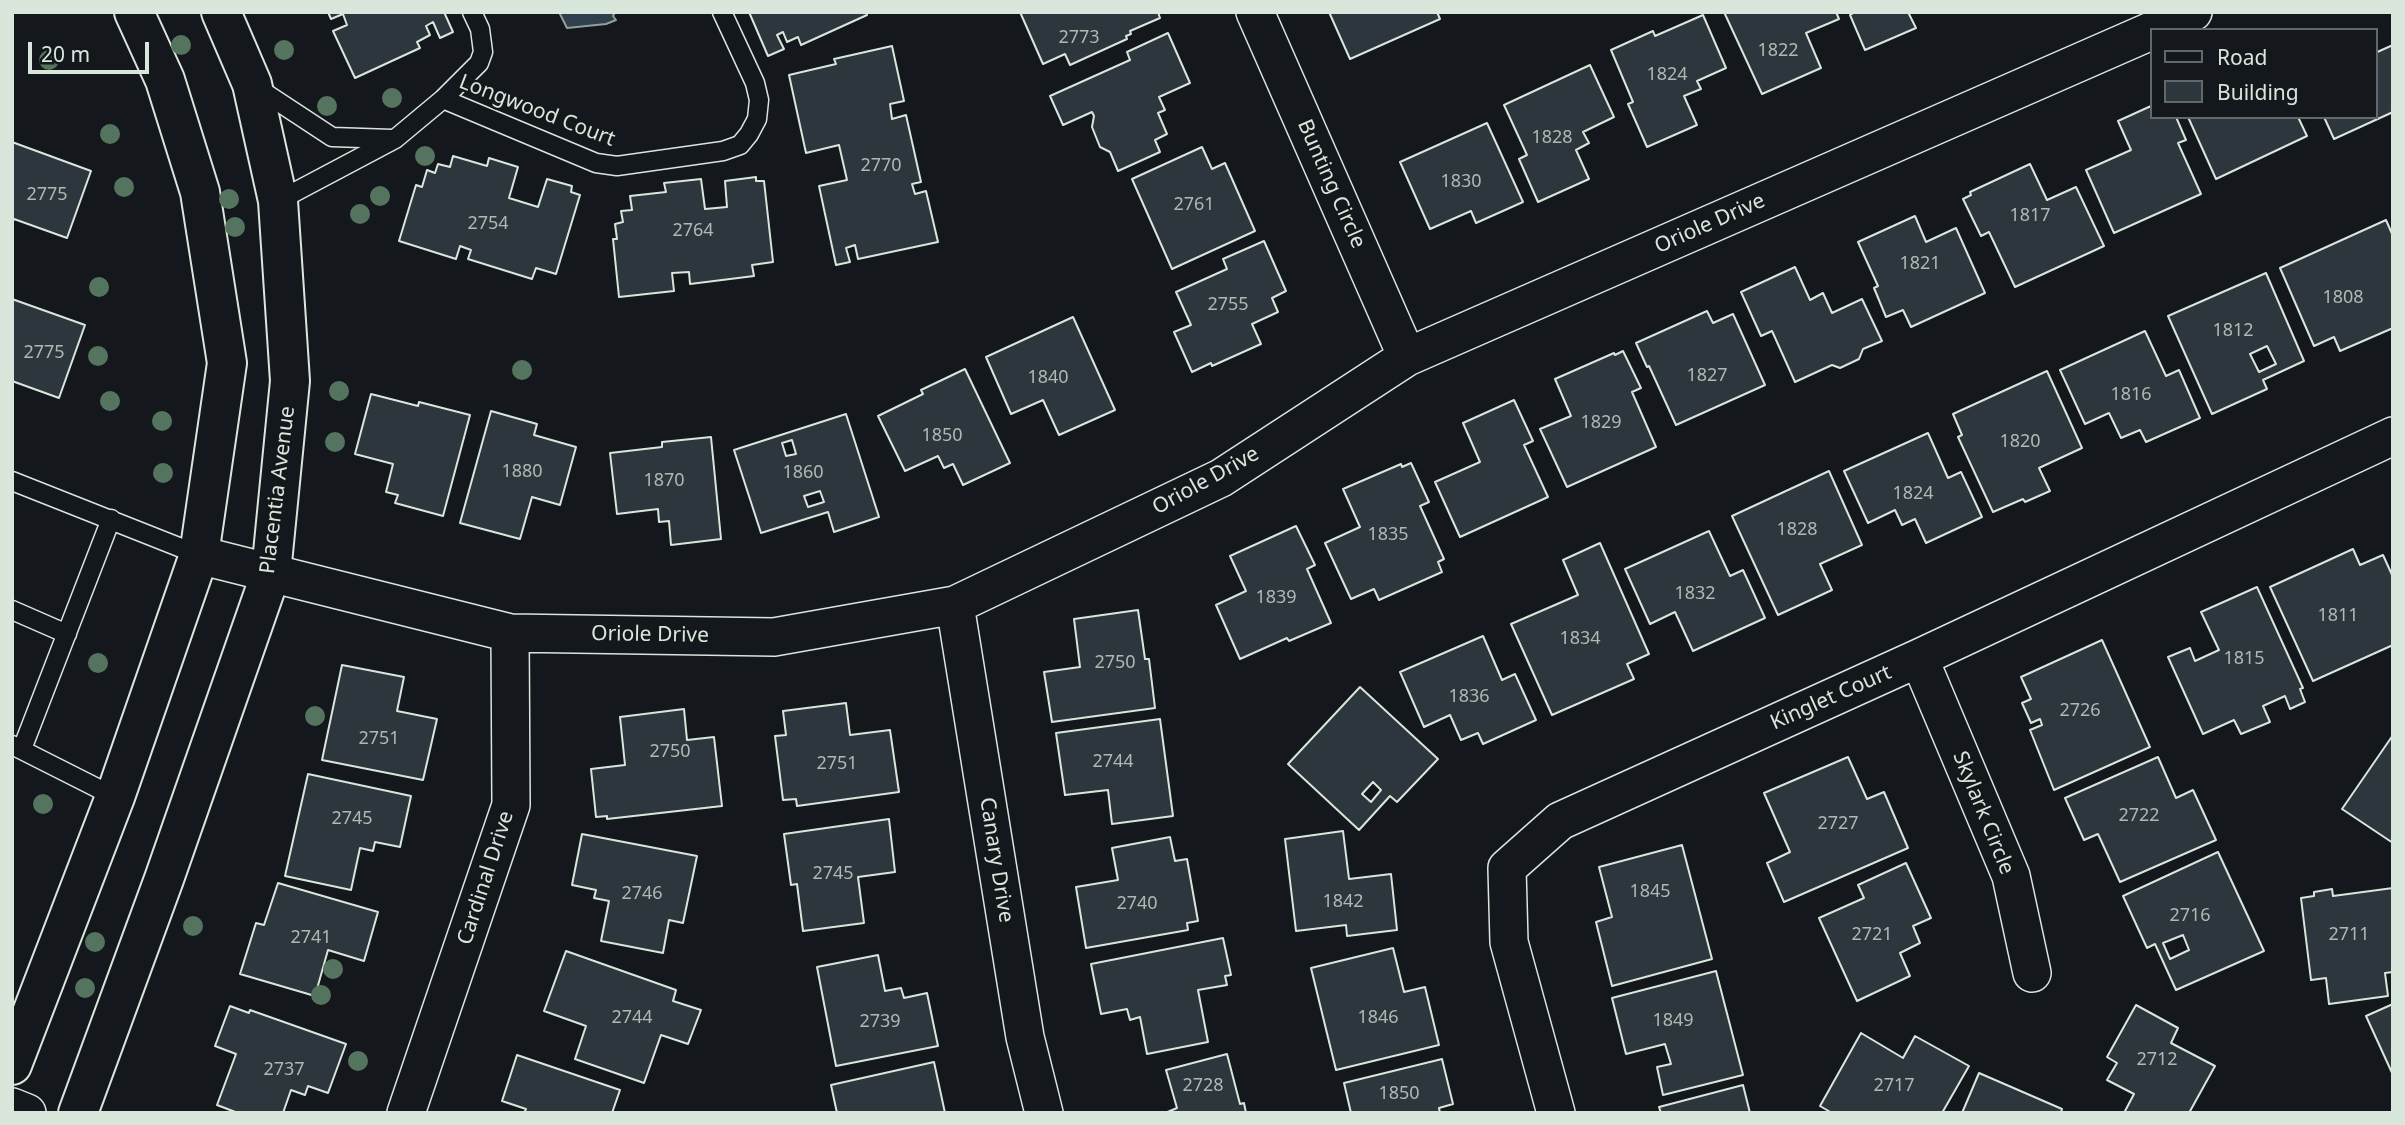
<!DOCTYPE html>
<html>
<head>
<meta charset="utf-8">
<style>
  body { margin:0 }
  #map { position:relative; width:2405px; height:1125px; overflow:hidden; background:#14181c; font-family:"Noto Sans",sans-serif }
  canvas { display:block }
  .frame { position:absolute; inset:0; border:14px solid #d8e6dc; pointer-events:none }
  .legend { position:absolute; left:2150px; top:28px; width:228px; height:91px; box-sizing:border-box; background:#14181c; border:2px solid #626a69; margin:0; padding:9px 12px; list-style:none; font-size:21px; color:#d8e6dc }
  .legend li { display:flex; align-items:center; gap:14px; height:35px }
  .legend b { width:35px; border:2px solid #626a69 }
  .scale { position:absolute; left:28px; top:42px; width:121px; height:32px; box-sizing:border-box; border:4px solid #d8e6dc; border-top:0; padding-left:9px; font-size:21px; line-height:24px; white-space:nowrap; color:#d8e6dc; -webkit-text-stroke:5px #14181c; paint-order:stroke }
</style>
</head>
<body>
<div id="map">
<canvas width="2405" height="1125"></canvas>
<div class="frame"></div>
<ul class="legend">
<li><b style="height:9px;background:#14181c"></b>Road</li>
<li><b style="height:19px;background:#2c363c"></b>Building</li>
</ul>
<div class="scale">20 m</div>
</div>
<script>
const g = document.querySelector('canvas').getContext('2d');
g.lineJoin = 'round';
function fill(path, color) {
  g.fillStyle = color;
  g.fill(path, 'evenodd');
}
function poly(rows) {
  const path = new Path2D();
  for (const r of rows) {
    path.moveTo(r[0], r[1]);
    for (let i = 2; i < r.length; i += 2) path.lineTo(r[i], r[i + 1]);
  }
  return path;
}
function strokePath(path, color, width, dash) {
  g.strokeStyle = color;
  g.lineWidth = width;
  g.lineCap = dash ? 'butt' : 'round';
  g.setLineDash(dash || []);
  g.stroke(path);
}
function write(font, color, halo, rows, align = 'center') {
  g.font = font + ' "Noto Sans",sans-serif';
  g.lineWidth = 5;
  g.setLineDash([]);
  g.textBaseline = 'middle';
  g.strokeStyle = halo;
  g.fillStyle = color;
  for (const [text, x, y, turn = 0] of rows) {
    g.save();
    g.translate(x, y);
    g.rotate((+turn || 0) * Math.PI / 180);
    g.textAlign = isNaN(turn) ? turn : align;
    if (halo) g.strokeText(text, 0, 0);
    g.fillText(text, 0, 0);
    g.restore();
  }
}
const water = poly([
  [559,12,615,12,613,16,616,20,606,24,567,28,559,12]
]);
fill(water, '#2f3f4d');
strokePath(water, '#939e99', 2);
const building = poly([
  [328,12,444,12,453,32,440,38,433,22,426,26,430,35,417,42,420,48,355,78,333,31,347,25,343,14,331,19,328,12],
  [749,12,866,12,867,15,801,45,798,37,787,42,783,32,777,35,784,49,768,56,749,12],
  [1020,12,1158,12,1160,18,1130,31,1131,34,1126,36,1127,39,1070,65,1065,54,1043,64,1020,12],
  [1329,12,1437,12,1440,19,1350,59,1329,12],
  [1724,12,1836,12,1839,19,1806,33,1821,68,1762,94,1724,12],
  [1855,12,1908,12,1916,28,1865,50,1850,15,1855,12],
  [1703,15,1726,68,1697,81,1701,89,1684,96,1697,125,1647,147,1628,104,1633,102,1611,50,1653,31,1655,36,1703,15],
  [1168,33,1190,83,1159,97,1165,110,1158,113,1167,134,1155,140,1160,152,1118,171,1110,152,1100,147,1092,127,1094,116,1092,112,1063,125,1050,96,1130,60,1127,52,1168,33],
  [2393,45,2393,112,2334,139,2324,117,2375,117,2375,53,2393,45],
  [892,46,904,101,890,104,892,119,906,115,921,182,912,184,915,194,926,191,938,242,858,259,855,245,846,248,850,262,836,265,819,186,847,180,839,145,806,153,789,75,836,64,834,59,892,46],
  [1590,65,1614,117,1583,132,1589,143,1576,150,1589,179,1538,202,1519,159,1527,155,1504,105,1590,65],
  [2151,106,2151,117,2176,117,2186,140,2178,143,2201,194,2114,233,2086,170,2131,150,2118,121,2151,106],
  [2188,117,2298,117,2307,136,2216,179,2188,117],
  [1487,123,1523,202,1476,223,1471,211,1430,229,1400,162,1487,123],
  [12,142,91,171,67,238,14,219,12,224,12,142],
  [1202,147,1212,169,1225,163,1255,231,1172,269,1132,179,1202,147],
  [453,156,487,166,489,158,518,167,509,198,538,207,547,179,572,186,571,192,580,195,556,274,536,268,532,279,468,259,471,250,460,246,456,259,399,241,416,185,422,187,427,170,435,173,438,164,450,167,453,156],
  [2030,164,2047,200,2076,187,2104,246,2015,287,1989,232,1981,236,1963,199,1971,195,1970,192,2030,164],
  [756,177,756,181,764,181,773,262,752,265,754,276,690,284,689,272,672,273,674,291,619,297,613,239,617,239,615,224,623,222,621,211,632,210,630,196,666,192,664,183,701,179,705,209,727,207,725,181,756,177],
  [1915,216,1926,242,1956,228,1985,293,1911,327,1903,310,1886,317,1874,288,1878,286,1858,242,1915,216],
  [2386,220,2393,236,2393,328,2340,351,2334,337,2314,346,2280,268,2386,220],
  [1264,241,1286,291,1272,298,1278,312,1252,324,1261,344,1212,366,1211,363,1192,372,1174,332,1191,325,1176,292,1227,269,1223,259,1264,241],
  [1795,267,1810,300,1823,293,1832,313,1862,299,1882,341,1863,349,1859,359,1840,368,1832,365,1795,382,1772,331,1761,336,1741,292,1795,267],
  [2266,273,2304,361,2263,380,2267,389,2212,414,2168,316,2266,273],
  [2267,346,2276,364,2259,372,2250,354,2267,346],
  [12,299,85,325,59,398,12,381,12,299],
  [1707,311,1713,323,1733,314,1765,385,1676,425,1649,366,1647,367,1636,343,1707,311],
  [1073,317,1115,410,1059,435,1043,400,1011,414,986,357,1073,317],
  [2145,331,2166,376,2179,370,2200,418,2146,442,2140,430,2121,438,2109,413,2085,424,2060,370,2145,331],
  [1623,351,1641,388,1632,392,1656,447,1567,487,1540,429,1571,416,1555,379,1614,353,1615,355,1623,351],
  [965,369,1010,463,963,485,953,464,944,468,938,456,905,471,878,416,923,394,921,390,965,369],
  [2047,371,2082,448,2039,468,2050,491,2025,502,2023,499,1993,512,1958,437,1962,435,1953,414,2047,371],
  [371,394,418,406,419,402,470,415,443,516,395,503,398,495,386,492,393,464,355,454,371,394],
  [1514,400,1533,441,1524,445,1548,497,1460,537,1435,482,1480,462,1463,423,1514,400],
  [491,411,537,424,534,435,576,447,560,505,532,497,520,539,460,523,491,411],
  [846,414,879,517,834,532,828,512,761,533,734,450,846,414],
  [792,440,796,454,786,456,782,443,792,440],
  [820,491,824,502,808,507,804,496,820,491],
  [1928,433,1948,478,1961,472,1982,517,1926,543,1915,519,1902,525,1895,510,1868,523,1844,471,1928,433],
  [711,437,721,539,671,545,669,521,659,522,658,509,617,514,610,453,662,447,662,442,711,437],
  [1411,463,1429,502,1420,506,1444,559,1438,562,1442,572,1379,600,1374,589,1351,599,1325,543,1360,527,1343,489,1401,464,1402,467,1411,463],
  [1829,471,1862,545,1820,564,1832,590,1778,615,1732,516,1829,471],
  [1296,526,1315,565,1307,569,1331,623,1289,641,1287,638,1240,659,1216,605,1246,591,1230,556,1296,526],
  [1709,531,1730,576,1743,570,1765,618,1693,651,1675,612,1650,624,1625,569,1709,531],
  [1600,543,1649,654,1627,664,1634,679,1552,715,1511,624,1578,595,1563,560,1600,543],
  [2353,549,2360,565,2383,555,2393,577,2393,645,2313,681,2270,587,2353,549],
  [2257,587,2303,688,2300,689,2305,702,2290,709,2285,696,2263,706,2270,722,2241,734,2234,720,2203,734,2168,657,2190,648,2195,661,2219,650,2201,612,2257,587],
  [1138,610,1145,659,1149,659,1155,708,1052,722,1044,672,1080,667,1074,619,1138,610],
  [1483,636,1502,680,1515,674,1536,720,1483,744,1478,733,1461,740,1450,715,1424,727,1400,672,1483,636],
  [2102,640,2150,747,2054,790,2030,730,2042,725,2040,719,2031,723,2022,703,2031,699,2021,677,2102,640],
  [342,665,404,677,397,711,437,719,423,780,322,760,342,665],
  [1360,687,1438,759,1397,802,1390,796,1359,830,1288,764,1360,687],
  [1373,782,1381,790,1371,802,1362,794,1373,782],
  [846,703,850,735,890,730,899,792,797,806,796,799,783,800,775,736,786,735,783,711,846,703],
  [684,709,687,740,714,737,722,806,607,819,607,816,596,817,591,769,625,765,620,717,684,709],
  [1160,719,1173,816,1112,824,1108,790,1065,795,1056,733,1160,719],
  [2393,735,2393,843,2342,809,2393,735],
  [1848,757,1867,799,1884,792,1908,848,1784,902,1767,863,1790,852,1764,793,1848,757],
  [2158,757,2176,798,2193,790,2216,840,2120,882,2098,834,2084,840,2065,798,2158,757],
  [308,774,411,796,400,847,375,842,373,851,360,848,351,890,285,876,308,774],
  [889,819,895,872,858,877,864,923,803,931,797,884,791,885,784,834,889,819],
  [1343,831,1349,879,1391,874,1397,930,1347,936,1346,925,1296,931,1285,839,1343,831],
  [582,834,697,856,683,923,669,920,663,953,601,941,609,901,594,898,596,890,572,885,582,834],
  [1170,837,1175,861,1187,859,1198,921,1187,923,1188,930,1086,948,1076,887,1118,880,1112,848,1170,837],
  [1682,845,1712,959,1612,986,1596,922,1612,917,1599,867,1682,845],
  [2218,852,2264,951,2176,990,2155,944,2147,948,2123,896,2218,852],
  [2183,935,2189,950,2170,959,2163,943,2183,935],
  [1906,863,1931,918,1913,926,1920,943,1900,953,1910,976,1857,1001,1819,918,1864,898,1858,885,1906,863],
  [278,883,378,912,364,961,328,950,315,996,240,974,256,923,264,925,278,883],
  [2393,888,2393,972,2385,973,2388,996,2329,1004,2326,978,2311,980,2301,898,2314,896,2314,892,2332,889,2333,896,2393,888],
  [1223,938,1231,975,1225,976,1227,985,1198,990,1208,1042,1147,1054,1140,1017,1130,1020,1127,1009,1101,1014,1091,964,1223,938],
  [1393,948,1404,992,1425,987,1439,1045,1336,1070,1311,968,1393,948],
  [566,951,676,990,673,1001,701,1010,688,1044,661,1035,644,1083,575,1059,586,1026,544,1011,566,951],
  [878,955,885,991,901,988,904,998,927,993,938,1046,836,1066,817,967,878,955],
  [1716,971,1743,1075,1663,1095,1657,1067,1671,1064,1665,1044,1626,1054,1612,998,1716,971],
  [2393,1004,2393,1075,2366,1016,2393,1004],
  [2136,1005,2178,1028,2171,1043,2215,1066,2189,1113,2124,1113,2134,1094,2107,1080,2117,1063,2107,1057,2136,1005],
  [230,1006,249,1013,250,1010,346,1044,328,1093,308,1086,305,1095,291,1090,283,1113,238,1113,217,1105,236,1054,215,1046,230,1006],
  [1861,1033,1903,1058,1915,1036,1969,1066,1942,1113,1832,1113,1820,1106,1861,1033],
  [1227,1054,1240,1104,1244,1103,1246,1113,1165,1113,1177,1108,1166,1070,1227,1054],
  [517,1055,620,1090,612,1113,524,1113,526,1109,502,1101,517,1055],
  [1442,1059,1453,1104,1439,1108,1440,1113,1351,1113,1344,1083,1442,1059],
  [934,1062,945,1113,837,1113,831,1085,934,1062],
  [1979,1073,2062,1109,2061,1113,1962,1113,1979,1073],
  [1743,1085,1750,1113,1661,1113,1659,1107,1743,1085]
]);
fill(building, '#2c363c');
strokePath(building, '#d8e6dc', 2);
const lane = poly([
  [256,87,332,137,392,139],
  [443,99,479,63,483,52,480,29,472,12],
  [278,201,395,139,443,99,596,163,617,166,723,151,740,145,749,134,757,119,759,100,755,83,722,12],
  [12,481,199,555],
  [12,610,67,634],
  [12,745,115,797],
  [22,749,111,519]
]);
const street = poly([
  [1255,12,1407,357],
  [2153,30,2193,12],
  [199,555,510,633,774,637,955,605,1221,478,1407,357,2151,31],
  [955,605,1025,1037,1044,1113],
  [1919,658,2011,876,2032,973],
  [12,1107,27,1113],
  [406,1113,511,805,510,633],
  [1556,1113,1509,942,1507,868,1560,821,1919,658,2393,436]
]);
const secondary = poly([
  [12,1065,115,797,199,555,227,363,200,192,165,80,134,12],
  [78,1113,164,879,271,573,290,381,278,201,252,84,221,12]
]);
strokePath(lane, '#d8e6dc', 21);
strokePath(street, '#d8e6dc', 40);
strokePath(secondary, '#d8e6dc', 42);
strokePath(lane, '#14181c', 18);
strokePath(street, '#14181c', 37);
strokePath(secondary, '#14181c', 38);
g.fillStyle = '#55745f';
for (const [x, y] of [
  [181,45],
  [284,50],
  [49,60],
  [392,98],
  [327,106],
  [110,134],
  [425,156],
  [124,187],
  [380,196],
  [229,199],
  [360,214],
  [235,227],
  [99,287],
  [98,356],
  [522,370],
  [339,391],
  [110,401],
  [162,421],
  [335,442],
  [163,473],
  [98,663],
  [315,716],
  [43,804],
  [193,926],
  [95,942],
  [333,969],
  [85,988],
  [321,995],
  [358,1061]
]) {
  g.beginPath();
  g.arc(x, y, 10, 0, 2 * Math.PI);
  g.fill();
}
write('18px', '#adbab4', null, [
  ["2773",1079,38],
  ["1822",1778,51],
  ["1824",1667,75],
  ["1828",1552,138],
  ["2770",881,166],
  ["1830",1461,182],
  ["2775",47,195],
  ["2761",1194,205],
  ["1817",2030,216],
  ["2754",488,224],
  ["2764",693,231],
  ["1821",1920,264],
  ["1808",2343,298],
  ["2755",1228,305],
  ["1812",2233,331],
  ["2775",44,353],
  ["1827",1707,376],
  ["1840",1048,378],
  ["1816",2131,395],
  ["1829",1601,423],
  ["1850",942,436],
  ["1820",2020,442],
  ["1880",522,472],
  ["1860",803,473],
  ["1870",664,481],
  ["1824",1913,494],
  ["1828",1797,530],
  ["1835",1388,535],
  ["1832",1695,594],
  ["1839",1276,598],
  ["1811",2338,616],
  ["1834",1580,639],
  ["1815",2244,659],
  ["2750",1115,663],
  ["1836",1469,697],
  ["2726",2080,711],
  ["2751",379,739],
  ["2750",670,752],
  ["2744",1113,762],
  ["2751",837,764],
  ["2722",2139,816],
  ["2745",352,819],
  ["2727",1838,824],
  ["2745",833,874],
  ["1845",1650,892],
  ["2746",642,894],
  ["1842",1343,902],
  ["2740",1137,904],
  ["2716",2190,916],
  ["2721",1872,935],
  ["2711",2349,935],
  ["2741",311,938],
  ["2744",632,1018],
  ["1846",1378,1018],
  ["1849",1673,1021],
  ["2739",880,1022],
  ["2712",2157,1060],
  ["2737",284,1070],
  ["2728",1203,1086],
  ["2717",1894,1086],
  ["1850",1399,1094]
]);
write('21px', '#d8e6dc', '#14181c', [
  ["Longwood Court",537,111,21],
  ["Bunting Circle",1331,184,66],
  ["Oriole Drive",1710,224,-24],
  ["Oriole Drive",1206,481,-29],
  ["Placentia Avenue",278,490,-83],
  ["Oriole Drive",650,635,1],
  ["Kinglet Court",1831,698,-24],
  ["Skylark Circle",1983,813,68],
  ["Canary Drive",996,860,81],
  ["Cardinal Drive",486,878,-72]
]);
</script>
</body>
</html>
